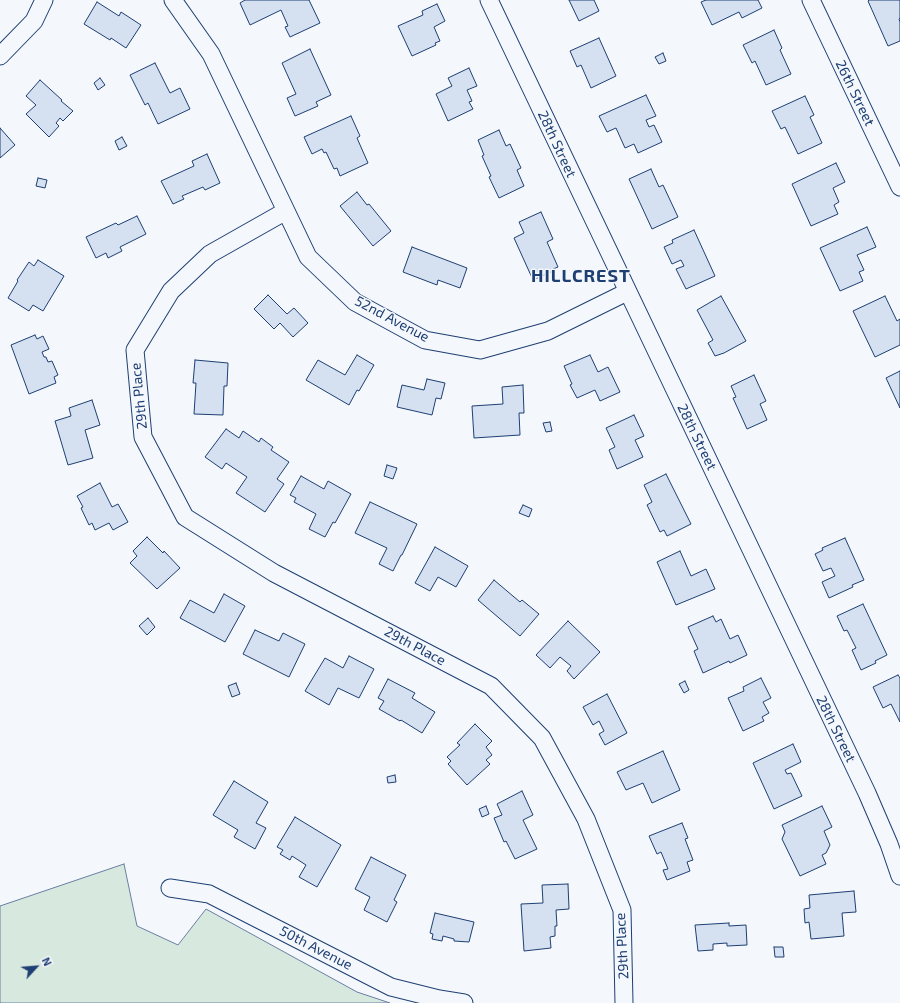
<!DOCTYPE html>
<html>
<head>
<meta charset="utf-8">
<style>
  body { margin:0 }
  #map { position:relative; width:900px; height:1003px; overflow:hidden; background:#f4f7fb; font-family:"Exo 2",sans-serif }
  canvas { display:block }
  .north { position:absolute; left:16px; top:947px; width:40px; height:40px; -webkit-text-stroke:3px #f4f7fb; paint-order:stroke; rotate:64deg; font-size:11px; font-weight:700; line-height:16px; text-align:center; color:#1d3f73 }
  .north::after { content:''; display:block; margin:auto; width:14px; height:18px; background:#1d3f73; clip-path:polygon(50% 0,100% 100%,50% 72%,0 100%) }
</style>
</head>
<body>
<div id="map">
<canvas width="900" height="1003"></canvas>
<div class="north">N</div>
</div>
<script>
const g = document.querySelector('canvas').getContext('2d');
g.lineJoin = 'round';
function fill(path, color) {
  g.fillStyle = color;
  g.fill(path, 'evenodd');
}
function poly(rows) {
  const path = new Path2D();
  for (const r of rows) {
    path.moveTo(r[0], r[1]);
    for (let i = 2; i < r.length; i += 2) path.lineTo(r[i], r[i + 1]);
  }
  return path;
}
function strokePath(path, color, width, dash) {
  g.strokeStyle = color;
  g.lineWidth = width;
  g.lineCap = dash ? 'butt' : 'round';
  g.setLineDash(dash || []);
  g.stroke(path);
}
function write(font, color, halo, rows, align = 'center') {
  g.font = font + ' "Exo 2",sans-serif';
  g.lineWidth = 3;
  g.setLineDash([]);
  g.textBaseline = 'middle';
  g.strokeStyle = halo;
  g.fillStyle = color;
  for (const [text, x, y, turn = 0] of rows) {
    g.save();
    g.translate(x, y);
    g.rotate((+turn || 0) * Math.PI / 180);
    g.textAlign = isNaN(turn) ? turn : align;
    if (halo) g.strokeText(text, 0, 0);
    g.fillText(text, 0, 0);
    g.restore();
  }
}
const green = poly([
  [124,864,137,926,178,945,206,909,357,992,390,1003,0,1003,0,906,124,864]
]);
fill(green, '#d7e8df');
strokePath(green, '#687fa3', 1);
const building = poly([
  [245,0,309,0,320,23,290,37,285,27,288,26,281,10,250,25,240,3,245,0],
  [569,0,594,0,599,11,579,21,569,0],
  [706,0,758,0,762,8,742,18,739,12,712,25,701,2,706,0],
  [869,0,900,0,900,18,899,19,900,22,900,41,888,46,868,1,869,0],
  [97,2,119,16,121,12,141,25,126,48,111,38,110,40,84,24,97,2],
  [437,4,445,21,434,27,440,41,435,43,436,45,412,56,398,26,423,15,422,11,437,4],
  [774,30,782,48,780,50,791,74,766,85,755,61,752,63,743,45,774,30],
  [599,38,616,76,591,88,581,65,577,67,570,51,599,38],
  [310,49,331,95,316,102,318,106,295,116,287,98,296,94,282,63,310,49],
  [663,53,666,61,659,64,655,57,663,53],
  [155,63,170,93,180,88,190,109,158,124,148,103,145,105,130,75,155,63],
  [469,68,477,86,467,90,472,101,469,102,473,109,448,121,436,94,452,86,448,78,469,68],
  [100,78,105,85,98,90,94,83,100,78],
  [40,80,62,100,61,101,73,111,63,121,60,118,56,123,59,126,49,137,26,114,36,105,26,96,40,80],
  [646,95,656,116,646,120,649,127,654,125,662,142,638,153,634,144,625,148,616,128,607,132,599,116,646,95],
  [805,96,814,115,810,117,822,143,798,154,785,127,781,129,772,111,805,96],
  [351,116,360,136,357,138,368,163,340,176,337,168,334,169,326,152,324,153,322,149,312,154,304,137,351,116],
  [0,128,15,145,0,158,0,128],
  [499,130,506,146,510,144,521,168,517,170,524,186,499,198,489,177,491,176,482,156,484,155,478,140,499,130],
  [122,137,127,146,119,150,115,141,122,137],
  [207,154,220,183,205,190,203,187,182,196,184,199,173,204,161,181,194,166,192,161,207,154],
  [836,163,845,182,833,188,839,202,834,205,838,214,811,226,792,184,836,163],
  [651,169,659,187,663,185,678,217,652,229,629,179,651,169],
  [38,178,47,180,45,188,36,186,38,178],
  [357,192,367,205,369,204,391,231,373,246,340,206,357,192],
  [541,212,553,239,547,242,558,267,553,269,553,271,533,280,514,238,524,233,519,222,541,212],
  [137,216,146,234,120,247,122,251,108,258,106,253,96,258,86,237,116,223,118,225,137,216],
  [867,227,876,247,857,255,864,270,859,272,863,281,840,291,820,248,867,227],
  [694,230,715,276,686,289,676,269,684,266,681,260,672,264,664,247,673,243,672,240,694,230],
  [412,247,467,268,460,288,438,280,437,285,403,272,412,247],
  [38,260,64,276,43,311,33,305,29,311,8,298,18,281,17,280,29,262,34,266,38,260],
  [268,295,287,314,294,308,308,323,293,337,280,323,274,329,254,309,268,295],
  [721,296,746,341,724,353,715,356,708,343,713,340,697,310,721,296],
  [885,296,897,321,900,319,900,345,875,357,853,311,885,296],
  [35,335,37,339,43,336,49,349,42,352,44,357,46,357,48,362,52,361,58,375,54,377,56,383,29,394,11,345,35,335],
  [357,355,374,365,359,391,357,390,349,405,306,380,318,360,345,375,357,355],
  [590,355,598,372,608,367,620,392,600,401,595,390,577,398,570,385,572,384,564,366,590,355],
  [195,360,228,363,227,386,224,386,223,415,194,414,196,383,193,383,195,360],
  [900,371,900,408,886,378,900,371],
  [754,375,766,401,760,404,767,420,747,429,733,398,736,397,731,386,754,375],
  [427,379,445,383,441,399,436,398,432,415,397,407,402,385,424,390,427,379],
  [523,385,524,413,519,413,520,435,474,438,472,406,503,404,502,387,523,385],
  [92,400,100,425,85,430,93,458,68,465,55,421,71,416,69,408,92,400],
  [634,415,644,436,635,440,643,457,617,469,609,450,615,447,606,428,634,415],
  [550,422,552,431,546,432,543,423,550,422],
  [226,429,239,438,243,431,259,442,261,438,273,447,271,450,289,462,277,479,284,484,265,512,236,493,247,477,226,463,222,469,205,457,226,429],
  [387,465,397,468,393,479,384,476,387,465],
  [666,474,691,524,667,536,664,530,660,532,647,505,652,502,644,485,666,474],
  [301,476,324,489,328,481,351,494,335,523,333,522,325,537,309,529,316,514,294,502,296,498,290,495,301,476],
  [100,483,112,507,118,504,128,522,113,530,109,523,95,530,92,523,89,525,81,508,83,507,77,496,100,483],
  [370,502,417,524,402,555,401,555,393,571,379,564,387,548,355,533,370,502],
  [523,505,532,509,529,517,519,513,523,505],
  [147,537,163,553,164,551,180,568,157,589,130,563,137,556,133,551,147,537],
  [845,538,864,580,852,585,853,587,829,598,822,582,835,576,831,568,823,571,815,554,823,550,822,548,845,538],
  [435,547,468,566,456,587,438,577,430,591,415,583,435,547],
  [680,551,691,576,706,569,715,589,676,605,657,562,680,551],
  [494,580,520,602,522,600,539,614,520,636,478,600,494,580],
  [224,594,245,606,225,642,180,618,190,600,214,613,224,594],
  [863,604,887,655,875,661,876,663,861,670,852,650,856,648,847,630,844,631,837,616,863,604],
  [713,616,716,622,721,619,730,639,738,635,747,655,730,663,729,661,703,673,694,651,698,649,688,627,713,616],
  [148,618,155,627,147,635,139,626,148,618],
  [568,621,600,652,574,679,567,671,571,666,560,657,550,668,536,655,568,621],
  [255,630,279,641,283,633,305,644,289,677,243,654,255,630],
  [349,656,374,669,359,698,338,688,329,705,305,691,325,658,343,668,349,656],
  [898,675,900,678,900,722,891,704,883,708,873,687,898,675],
  [761,678,771,698,763,702,769,713,762,717,764,721,743,731,728,698,744,691,743,687,761,678],
  [388,679,415,693,412,698,435,712,422,733,401,720,400,721,379,709,384,701,378,698,388,679],
  [685,681,689,690,684,693,679,684,685,681],
  [236,683,240,694,232,697,228,686,236,683],
  [607,694,627,733,605,745,599,734,604,731,599,721,593,725,583,707,607,694],
  [475,724,492,741,486,747,492,755,486,760,490,764,467,785,448,764,451,761,447,757,460,745,457,743,475,724],
  [793,744,801,762,785,770,787,774,791,773,802,796,774,809,753,763,793,744],
  [663,751,680,790,652,803,643,783,626,790,617,772,663,751],
  [395,775,396,782,388,783,387,777,395,775],
  [234,781,268,802,256,823,266,828,255,849,234,837,238,830,213,815,234,781],
  [522,791,533,815,523,820,537,849,515,859,506,841,504,842,494,818,502,815,497,804,522,791],
  [486,806,489,814,482,817,479,809,486,806],
  [822,806,832,827,824,831,830,845,826,853,822,855,826,864,800,876,782,839,785,832,782,825,822,806],
  [295,817,341,845,317,887,299,877,306,865,292,856,290,860,280,854,283,850,277,847,295,817],
  [682,823,688,838,685,839,693,860,687,862,690,871,667,880,663,870,668,869,661,852,657,854,649,836,682,823],
  [371,857,406,875,394,900,397,902,387,922,364,910,370,897,355,889,371,857],
  [568,884,569,909,556,910,557,926,555,926,555,936,550,937,551,948,524,951,521,904,543,903,542,885,568,884],
  [854,891,856,912,842,913,844,936,811,939,809,922,805,923,804,909,810,908,809,895,854,891],
  [435,913,474,922,469,942,454,941,454,939,443,936,442,941,432,939,433,934,430,933,435,913],
  [729,923,729,926,746,925,747,945,727,946,727,943,713,944,713,950,698,951,695,925,729,923],
  [774,947,783,947,784,957,775,957,774,947]
]);
fill(building, '#d5e0f0');
strokePath(building, '#1d3f73', 1);
const minor = poly([
  [173,0,211,54,308,257,355,302,425,340,480,350,548,331,627,292],
  [489,0,867,793,889,844,900,876],
  [811,0,900,187],
  [0,56,34,21,44,0],
  [286,211,210,254,171,291,135,350,143,437,185,517,274,573,491,686,542,738,586,819,622,910,624,1003],
  [170,888,209,894,391,987,439,999,464,1003]
]);
strokePath(minor, '#1d3f73', 19);
strokePath(minor, '#f4f7fb', 17);
write('14px', '#1d3f73', '#f4f7fb', [
  ["26th Street",855,93,64],
  ["28th Street",557,144,65],
  ["52nd Avenue",392,319,28],
  ["29th Place",139,396,-96],
  ["28th Street",697,437,64],
  ["29th Place",415,646,28],
  ["28th Street",836,729,64],
  ["29th Place",622,946,-93],
  ["50th Avenue",316,948,27]
]);
g.letterSpacing = '1px';
write('bold 18px', '#1d3f73', '#f4f7fb', [
  ["HILLCREST",581,276]
]);
g.letterSpacing = '0px';
</script>
</body>
</html>
